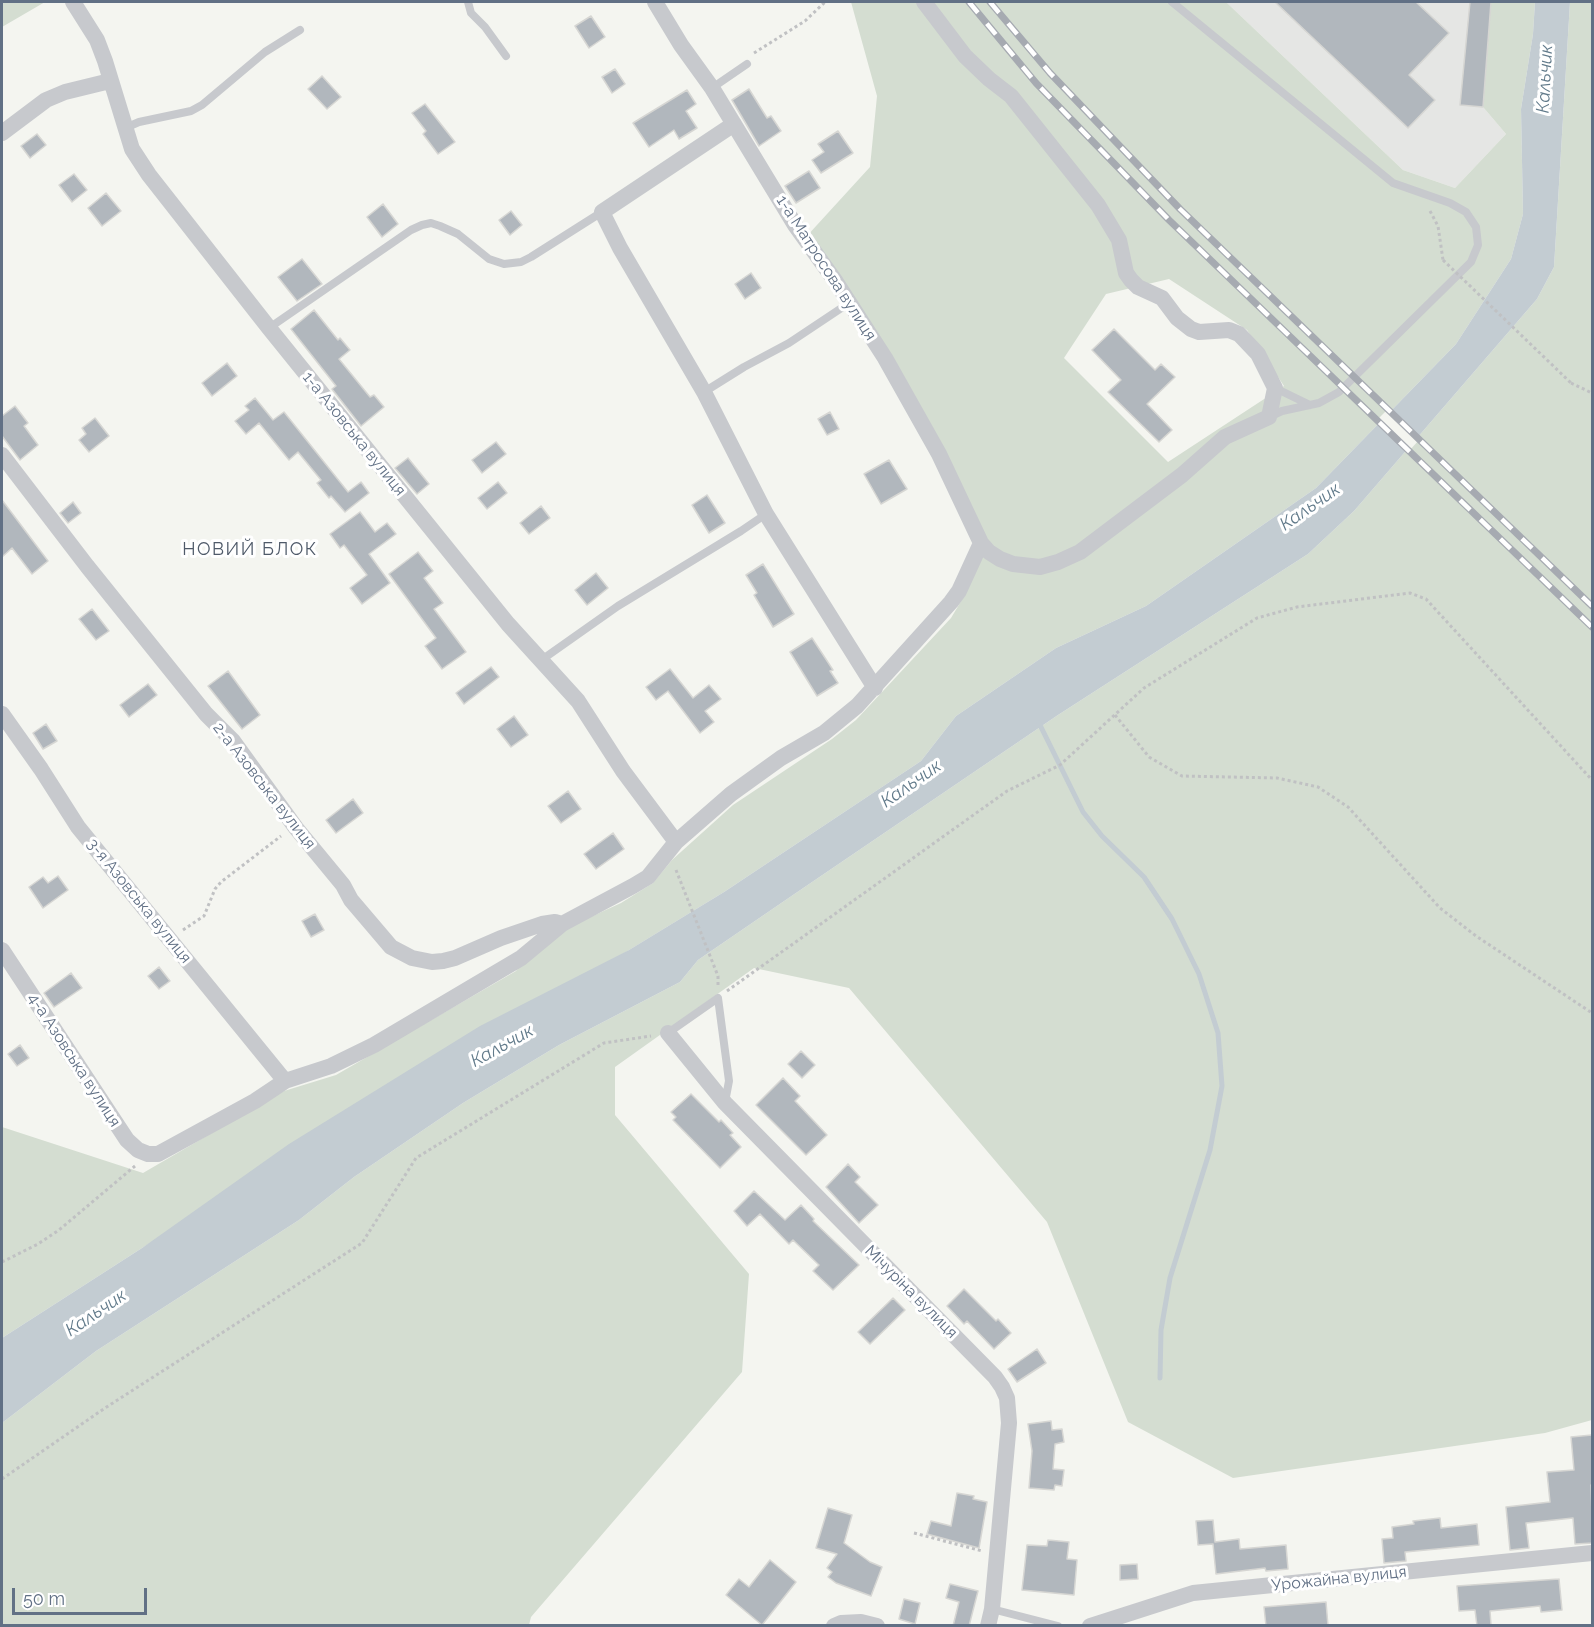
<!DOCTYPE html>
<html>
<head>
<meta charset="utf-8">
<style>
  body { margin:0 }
  #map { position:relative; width:1594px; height:1627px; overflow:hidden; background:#f4f5f0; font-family:Raleway,sans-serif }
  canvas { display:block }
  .frame { position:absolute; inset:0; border:3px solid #617085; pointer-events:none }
  .scale { position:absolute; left:12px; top:1588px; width:135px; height:27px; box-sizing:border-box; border:3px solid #617085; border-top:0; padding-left:8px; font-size:18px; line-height:21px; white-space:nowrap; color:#617085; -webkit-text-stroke:4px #fff; paint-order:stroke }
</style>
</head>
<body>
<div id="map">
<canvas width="1594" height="1627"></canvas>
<div class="frame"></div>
<div class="scale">50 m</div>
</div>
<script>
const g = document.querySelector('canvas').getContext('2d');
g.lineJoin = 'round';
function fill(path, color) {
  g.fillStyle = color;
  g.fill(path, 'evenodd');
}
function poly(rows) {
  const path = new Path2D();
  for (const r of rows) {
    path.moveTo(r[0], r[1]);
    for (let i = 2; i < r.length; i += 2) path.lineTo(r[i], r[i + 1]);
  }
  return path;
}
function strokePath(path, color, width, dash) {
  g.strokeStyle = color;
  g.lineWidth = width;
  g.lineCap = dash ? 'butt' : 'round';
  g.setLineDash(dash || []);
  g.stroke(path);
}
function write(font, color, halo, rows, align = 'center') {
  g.font = font + ' Raleway,sans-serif';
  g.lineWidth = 6;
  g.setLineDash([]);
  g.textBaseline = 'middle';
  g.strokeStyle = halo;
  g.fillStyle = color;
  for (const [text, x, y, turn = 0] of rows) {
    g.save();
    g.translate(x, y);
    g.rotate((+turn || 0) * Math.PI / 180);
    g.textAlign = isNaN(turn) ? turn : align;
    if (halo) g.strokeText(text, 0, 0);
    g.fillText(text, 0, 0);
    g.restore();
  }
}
fill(poly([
  [1226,2,1491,2,1483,107,1506,134,1455,188,1403,170]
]), '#e5e6e4');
fill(poly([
  [2,2,45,2,2,27],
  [851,2,1226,2,1403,170,1455,188,1506,134,1483,107,1491,2,1535,2,1533,34,1521,109,1523,214,1511,259,1456,344,1316,488,1146,606,1056,648,956,716,921,761,724,892,142,1248,2,1338,2,1127,143,1173,284,1091,336,1075,516,971,538,941,621,903,653,883,672,860,733,805,832,739,856,720,951,618,963,598,979,543,888,362,806,237,870,167,877,96],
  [1169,279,1247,330,1284,386,1168,462,1064,358,1106,294],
  [1570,2,1592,2,1592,1420,1545,1433,1233,1478,1128,1422,1047,1222,849,988,754,968,615,1067,615,1115,749,1274,742,1372,531,1617,529,1625,2,1625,2,1423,96,1351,299,1220,354,1177,463,1103,559,1045,680,982,698,960,793,895,1058,715,1308,554,1354,511,1537,299,1554,267]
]), '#d4ddd1');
fill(poly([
  [1535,2,1570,2,1554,267,1537,299,1354,511,1308,554,1058,715,793,895,698,960,680,982,559,1045,463,1103,354,1177,299,1220,96,1351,2,1423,2,1338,142,1248,289,1144,480,1026,629,950,724,892,921,761,956,716,1056,648,1146,606,1316,488,1456,344,1511,259,1523,214,1521,109,1533,34]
]), '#c3ccd2');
fill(poly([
  [1388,409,1420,439,1409,451,1377,420]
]), '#f4f5f0');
strokePath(poly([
  [1039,723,1083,812,1102,836,1144,877,1172,919,1199,974,1218,1033,1222,1086,1210,1150,1170,1278,1161,1330,1160,1378]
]), '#c3ccd2', 5);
const building = poly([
  [1275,2,1416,2,1449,33,1409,75,1435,100,1408,128,1275,2],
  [1470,2,1491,2,1483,107,1460,105,1470,2],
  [591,16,605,37,589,48,575,26,591,16],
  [615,69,625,84,612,93,602,77,615,69],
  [322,76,341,97,327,109,308,89,322,76],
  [749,89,767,118,771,116,781,131,759,146,732,100,749,89],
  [687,90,696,104,686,111,697,128,679,139,674,130,649,147,633,123,687,90],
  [425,104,455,142,438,154,423,134,426,131,412,113,425,104],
  [838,131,853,153,821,173,812,160,824,152,818,144,838,131],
  [37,134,46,145,30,158,21,146,37,134],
  [809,171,820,188,796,203,785,186,809,171],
  [74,174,87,190,72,202,59,185,74,174],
  [106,193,121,211,102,226,88,208,106,193],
  [383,204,398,224,382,237,367,217,383,204],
  [511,211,522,225,510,235,499,220,511,211],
  [302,259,322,284,297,301,278,277,302,259],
  [751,273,761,288,745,299,735,284,751,273],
  [314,310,338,340,340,338,350,350,339,359,370,397,374,395,384,407,361,426,332,389,336,386,291,329,314,310],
  [1114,329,1155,370,1161,364,1175,377,1147,404,1172,430,1159,442,1108,392,1121,380,1092,350,1114,329],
  [227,363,237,376,212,396,202,383,227,363],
  [255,398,273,420,284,412,348,492,361,482,369,493,345,512,331,496,329,498,317,483,321,480,298,452,289,460,259,423,246,434,235,421,249,410,245,406,255,398],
  [15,406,28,423,24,426,38,445,20,460,2,436,2,416,15,406],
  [830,412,839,429,827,435,818,419,830,412],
  [95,418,109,436,89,452,79,440,86,434,82,428,95,418],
  [496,442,506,454,482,473,472,460,496,442],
  [408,458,429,484,417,494,395,468,408,458],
  [889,460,907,489,881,504,864,474,889,460],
  [498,482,507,493,487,509,478,498,498,482],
  [707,495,725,523,709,533,692,505,707,495],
  [2,500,48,561,32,574,12,548,2,557,2,500],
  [73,502,81,513,68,523,60,513,73,502],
  [541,506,550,518,529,534,520,523,541,506],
  [360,512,375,532,387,523,396,534,369,554,390,583,362,604,350,588,367,575,344,545,340,548,330,534,360,512],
  [418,552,433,571,424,578,443,603,434,609,466,652,442,669,425,646,436,638,389,574,418,552],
  [763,564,794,614,773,627,754,595,757,593,746,575,763,564],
  [596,573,608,588,587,605,575,590,596,573],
  [92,609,109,631,96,640,79,619,92,609],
  [812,638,833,670,830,671,838,683,817,696,790,652,812,638],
  [491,667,499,677,464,704,456,693,491,667],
  [670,669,693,698,709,685,721,699,705,711,714,722,700,733,668,691,656,700,646,687,670,669],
  [228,671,260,715,242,729,208,686,228,671],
  [148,684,157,695,129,717,120,705,148,684],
  [514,716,528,735,511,747,497,729,514,716],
  [46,724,57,741,43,749,33,733,46,724],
  [568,791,581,809,561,823,548,806,568,791],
  [353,799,363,813,336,833,326,820,353,799],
  [613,833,624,849,596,869,584,854,613,833],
  [58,876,68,890,43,908,29,887,43,877,48,883,58,876],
  [315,914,324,930,311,937,302,921,315,914],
  [159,967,170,981,159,989,148,976,159,967],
  [71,973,82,988,54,1007,44,993,71,973],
  [20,1045,29,1058,17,1066,8,1054,20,1045],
  [801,1051,815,1065,802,1078,788,1064,801,1051],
  [783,1078,800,1096,795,1101,827,1135,806,1155,756,1105,783,1078],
  [691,1094,719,1122,721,1120,733,1133,730,1135,741,1147,720,1168,673,1120,676,1117,671,1112,691,1094],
  [848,1164,860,1177,855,1182,878,1205,859,1223,826,1187,848,1164],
  [754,1191,785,1220,801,1205,814,1219,813,1221,859,1265,833,1290,813,1271,819,1265,793,1240,789,1244,760,1214,747,1226,734,1211,754,1191],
  [964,1289,996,1321,998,1319,1011,1333,994,1349,967,1321,964,1324,947,1306,964,1289],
  [893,1298,905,1310,870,1344,858,1332,893,1298],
  [1037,1349,1046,1363,1017,1382,1008,1369,1037,1349],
  [1051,1421,1052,1430,1062,1429,1064,1442,1055,1444,1053,1469,1064,1470,1062,1486,1055,1485,1054,1490,1029,1488,1032,1451,1028,1424,1051,1421],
  [1592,1435,1593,1485,1591,1485,1593,1543,1575,1544,1573,1518,1526,1523,1529,1548,1510,1550,1506,1507,1550,1502,1547,1472,1574,1470,1571,1437,1592,1435],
  [957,1493,974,1496,973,1499,987,1502,979,1548,927,1534,931,1521,951,1526,957,1493],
  [828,1508,852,1515,844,1543,870,1562,882,1567,871,1596,836,1583,828,1577,832,1572,827,1568,837,1554,816,1548,828,1508],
  [1440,1518,1441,1528,1477,1524,1479,1545,1405,1552,1406,1561,1384,1563,1382,1539,1393,1538,1392,1527,1414,1524,1413,1521,1440,1518],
  [1213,1520,1215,1542,1239,1539,1240,1549,1286,1545,1288,1569,1266,1571,1265,1568,1216,1574,1213,1544,1198,1545,1196,1521,1213,1520],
  [1048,1540,1069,1542,1067,1559,1077,1560,1074,1595,1022,1590,1027,1545,1047,1546,1048,1540],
  [770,1560,796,1582,762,1625,726,1595,739,1579,749,1587,770,1560],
  [1137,1564,1138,1579,1120,1580,1120,1565,1137,1564],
  [1559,1579,1562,1610,1541,1612,1540,1606,1490,1611,1491,1625,1483,1626,1477,1626,1475,1610,1459,1611,1457,1586,1559,1579],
  [950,1584,978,1591,969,1626,953,1626,959,1602,946,1598,950,1584],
  [904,1599,920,1603,915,1624,899,1619,904,1599],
  [1326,1602,1328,1626,1266,1626,1264,1607,1326,1602]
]);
fill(building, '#b1b7bd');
strokePath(building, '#d6d6d3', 1.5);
strokePath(poly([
  [754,53,805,21,825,2],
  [1430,211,1438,226,1443,260],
  [1571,383,1592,393],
  [1115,715,1149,757,1182,776,1277,778,1318,787,1348,807,1440,908,1476,936,1592,1013],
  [676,870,718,976,718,985],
  [183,930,204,916,215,889,221,882,281,836],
  [727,991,1007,791,1060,765,1144,688,1257,618,1297,607,1410,593,1426,599,1592,780],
  [2,1262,38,1244,59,1230,135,1166],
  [2,1479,105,1408,362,1243,416,1158,604,1043,651,1036],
  [914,1533,982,1551]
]), '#c0c1c3', 3, [3, 3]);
strokePath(poly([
  [468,2,471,13,485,27,506,56],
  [1172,2,1393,183,1450,203,1466,212,1476,227,1478,245,1471,262,1339,392,1319,403,1282,411,1269,417],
  [712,88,747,64],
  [125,128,139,122,191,111,202,105,265,52,300,30],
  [269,328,411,230,422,225,431,223,440,226,458,234,489,259,504,264,521,262,531,257,602,212],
  [1275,388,1310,405],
  [704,392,744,367,789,343,849,303],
  [540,661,618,606,741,531,766,514],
  [668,1033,718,998,729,1081,725,1102],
  [992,1609,1058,1626]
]), '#c7c9cd', 8);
strokePath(poly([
  [73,2,97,40,105,61,132,149,149,175,269,328,508,624,578,701,623,771,676,842],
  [655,2,681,45,712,88,795,225,836,282,885,358,939,454,981,543,989,552,1000,559,1013,564,1040,567,1058,562,1080,552,1182,475,1225,437,1269,417,1275,388,1258,354,1239,334,1229,330,1199,332,1191,329,1177,318,1162,298,1138,287,1131,280,1126,273,1119,240,1098,205,1011,96,989,79,965,56,924,2],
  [734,124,602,212,620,248,704,392,766,514,875,688],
  [2,133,46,100,65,92,110,81],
  [2,455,87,566,206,714,233,741,296,828,343,885,351,900,391,947,412,958,432,962,443,961,455,958,501,938,542,924,555,922,562,924],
  [2,714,41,769,78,827,285,1081],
  [2,950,127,1140,138,1150,148,1154,158,1154,255,1101,285,1081,331,1066,374,1045,521,958,562,924,633,886,648,877,676,842,731,794,781,758,824,733,857,706,951,602,959,591,981,543],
  [668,1033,725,1103,995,1377,1002,1387,1007,1398,1009,1423,992,1609,988,1626],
  [834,1626,841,1623,861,1622,877,1626],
  [1090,1626,1193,1593,1592,1553]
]), '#c7c9cd', 16);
const rail = poly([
  [969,2,1036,83,1169,220,1592,627],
  [990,2,1050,73,1180,209,1592,606]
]);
strokePath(rail, '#a6aab1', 7);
strokePath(rail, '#fff', 4.5, [14]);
strokePath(poly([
  [1443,260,1571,383]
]), '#c0c1c3', 3, [3, 3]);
write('16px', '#617085', '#fff', [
  ["1-а Матросова вулиця",826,268,57],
  ["1-а Азовська вулиця",354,434,51],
  ["2-а Азовська вулиця",264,786,52],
  ["3-я Азовська вулиця",139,901,51],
  ["4-а Азовська вулиця",74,1060,57],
  ["Мічуріна вулиця",911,1292,45],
  ["Урожайна вулиця",1339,1579,-6]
]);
write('italic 18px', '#617a8a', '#fff', [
  ["Кальчик",1545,79,-87],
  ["Кальчик",1310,507,-35],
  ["Кальчик",911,784,-35],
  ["Кальчик",502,1046,-29],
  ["Кальчик",96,1313,-34]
]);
g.letterSpacing = '1.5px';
write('18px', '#4f5a69', '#fff', [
  ["НОВИЙ БЛОК",250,550]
]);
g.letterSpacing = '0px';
</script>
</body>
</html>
